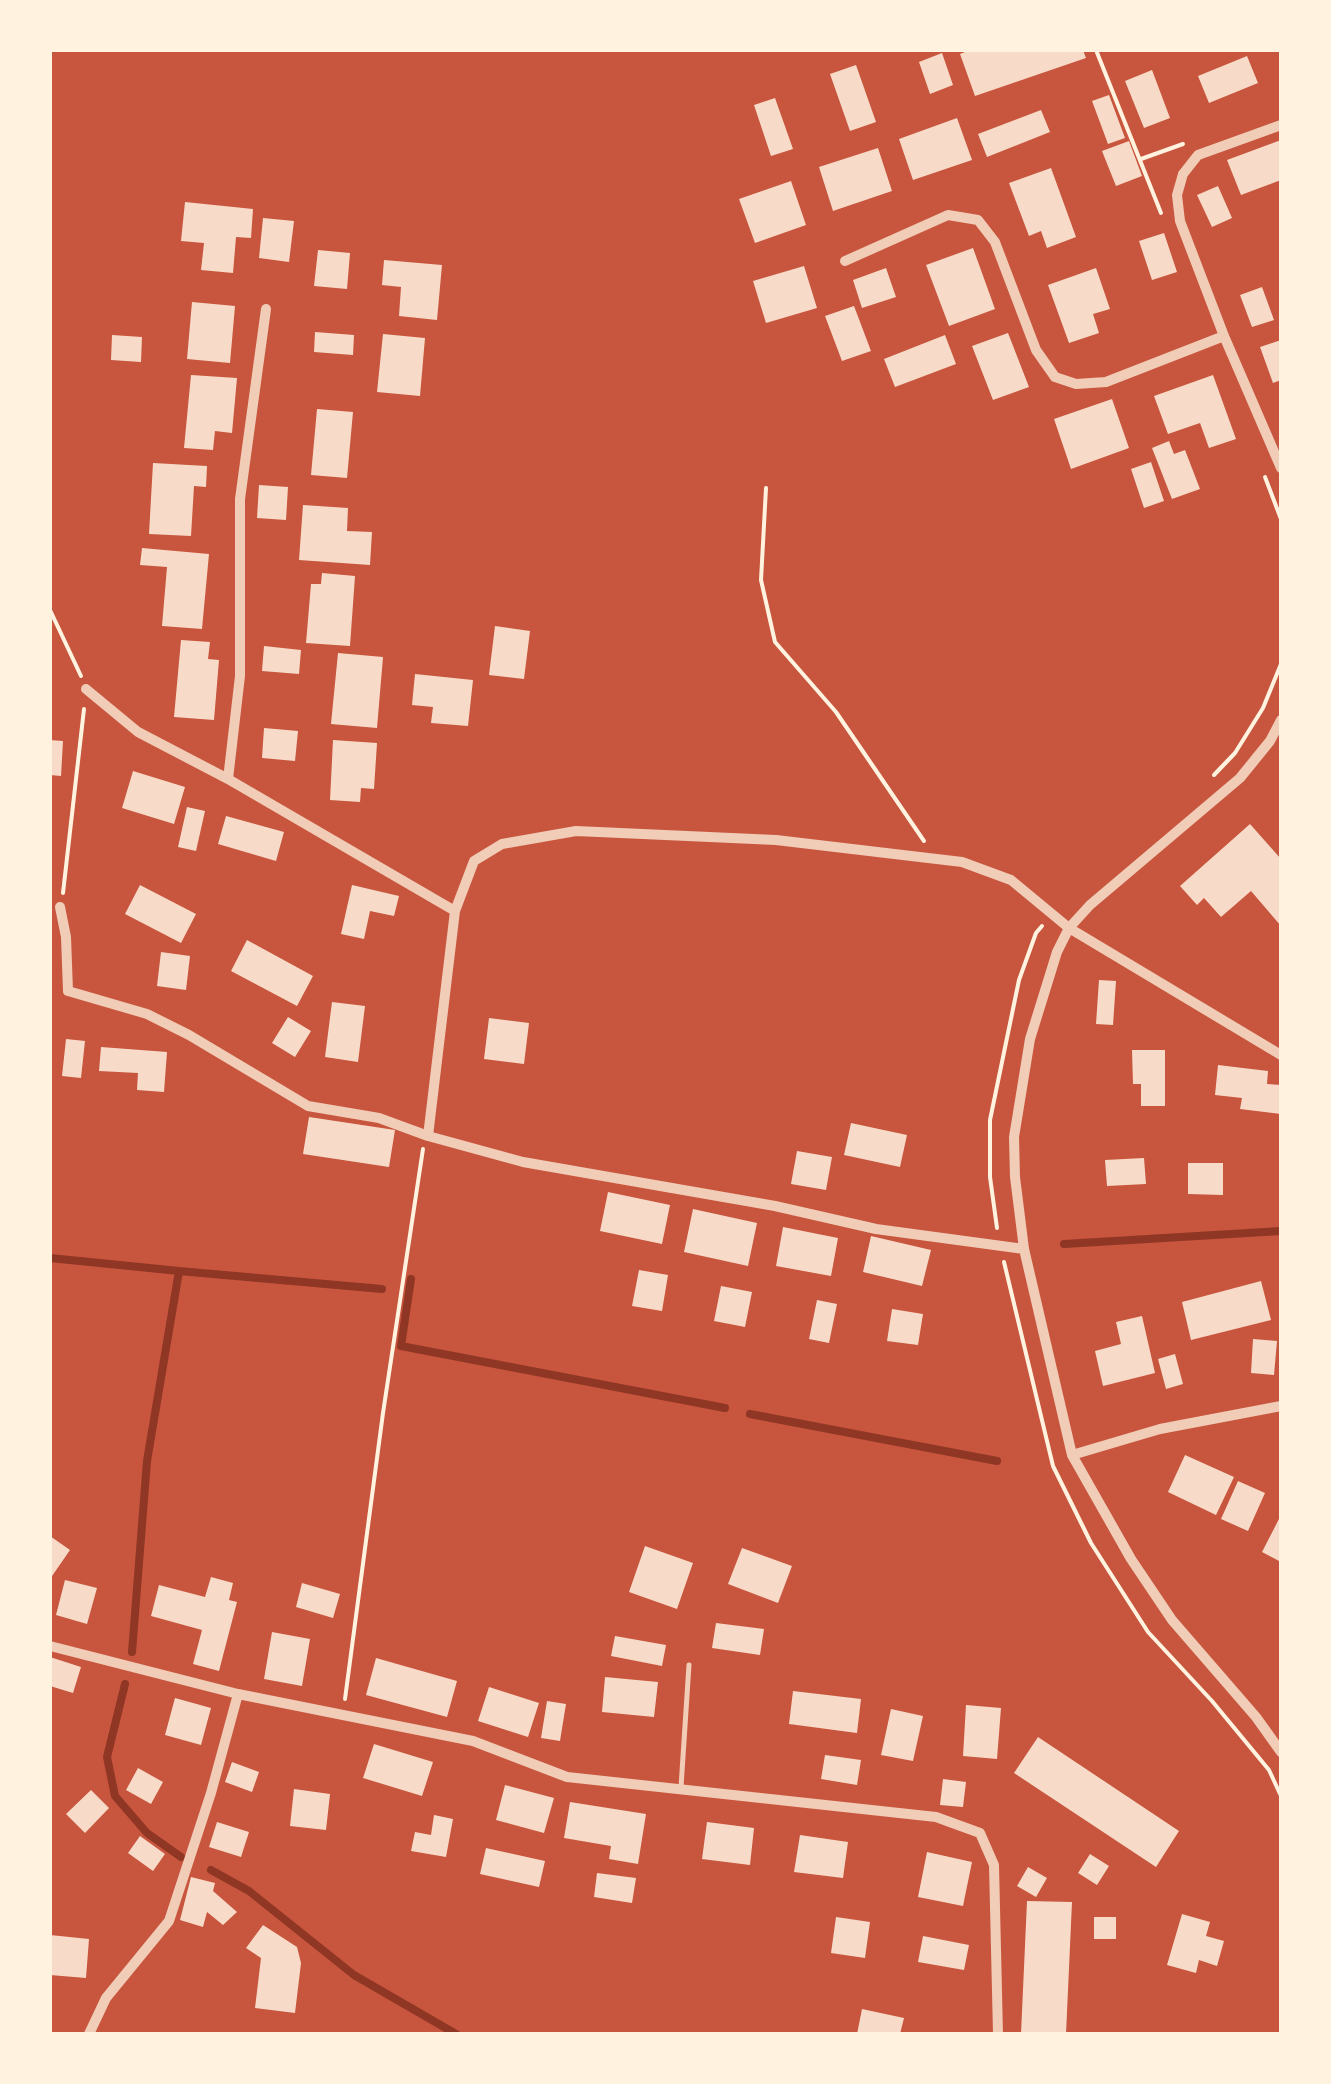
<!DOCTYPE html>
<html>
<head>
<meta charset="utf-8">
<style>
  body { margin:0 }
  #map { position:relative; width:1331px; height:2084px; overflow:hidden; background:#c8553d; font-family:"Playfair Display",serif }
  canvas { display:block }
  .frame { position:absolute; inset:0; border:52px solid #fff3e0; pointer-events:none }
</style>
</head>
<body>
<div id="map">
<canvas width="1331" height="2084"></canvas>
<div class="frame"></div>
</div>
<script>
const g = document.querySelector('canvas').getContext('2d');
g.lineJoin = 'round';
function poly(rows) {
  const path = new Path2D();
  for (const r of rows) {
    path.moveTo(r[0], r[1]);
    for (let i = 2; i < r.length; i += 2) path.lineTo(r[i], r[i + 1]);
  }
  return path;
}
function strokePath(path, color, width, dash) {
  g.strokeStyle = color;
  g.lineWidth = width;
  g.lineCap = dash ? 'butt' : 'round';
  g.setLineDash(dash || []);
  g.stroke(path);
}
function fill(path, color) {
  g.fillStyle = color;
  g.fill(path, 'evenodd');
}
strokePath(poly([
  [1064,1244,1281,1231],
  [50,1258,179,1271,147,1461,132,1652],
  [179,1271,382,1289],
  [411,1279,401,1346,725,1408],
  [750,1414,997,1461],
  [125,1684,107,1757,115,1796,147,1833,181,1857],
  [211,1870,249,1891,354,1975,456,2034]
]), '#8f3625', 8);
fill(poly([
  [970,50,1083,50,1086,58,975,96,960,54],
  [942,53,953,85,930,94,919,62],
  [1247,56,1258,83,1209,103,1198,76],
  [856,65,876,122,850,131,830,74],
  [1152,70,1170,118,1144,128,1125,81],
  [1109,95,1125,138,1108,144,1092,101],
  [775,98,793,149,771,156,754,105],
  [1041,110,1050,132,987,157,978,134],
  [957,118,972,160,913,180,899,139],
  [1281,140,1281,180,1241,195,1227,160],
  [1129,141,1142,176,1116,186,1102,151],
  [878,148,892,191,833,211,819,167],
  [1051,168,1076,237,1047,248,1041,231,1029,236,1009,183],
  [791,181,806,225,755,243,739,199],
  [1218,186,1232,218,1212,227,1197,195],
  [185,202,253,209,251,238,236,237,233,273,201,270,204,243,181,241],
  [263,218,294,221,289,262,259,258],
  [1164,233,1177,272,1152,280,1139,241],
  [973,248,995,309,949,326,926,265],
  [318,250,350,253,347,289,314,286],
  [384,260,442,265,437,320,399,316,401,287,382,285],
  [804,266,817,308,766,323,753,281],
  [886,268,896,297,862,308,853,280],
  [1096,268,1110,309,1093,314,1099,333,1069,343,1048,285],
  [1262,287,1274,320,1252,327,1240,295],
  [192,302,235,306,230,363,187,359],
  [854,306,871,351,842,361,825,316],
  [315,332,354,335,353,355,314,352],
  [1008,333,1029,387,993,400,972,346],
  [383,334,425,338,420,396,377,392],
  [112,335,142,337,141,362,111,360],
  [945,335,956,364,895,387,884,359],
  [1281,340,1281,380,1273,383,1260,347],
  [191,375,237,378,232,433,215,431,213,450,184,448],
  [1213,375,1236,439,1209,448,1200,423,1168,434,1154,396],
  [1112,399,1129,448,1071,469,1054,419],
  [317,409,353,412,347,478,311,475],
  [1169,441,1174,454,1185,450,1200,489,1172,499,1152,448],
  [1151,462,1164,501,1144,508,1131,469],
  [153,463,207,466,206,487,194,486,191,536,149,534],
  [259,485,288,487,286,520,257,518],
  [303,505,348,508,347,531,372,532,370,565,299,560],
  [142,548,209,554,202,629,162,626,167,567,140,565],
  [322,573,355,576,350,646,306,643,311,584,321,584],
  [495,626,530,631,524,679,489,675],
  [181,640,210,642,208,659,219,660,214,720,174,717],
  [264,646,301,650,299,674,262,671],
  [338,653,383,657,377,728,331,724],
  [415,674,473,680,468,726,431,723,433,707,412,705],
  [264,728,298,731,295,761,262,758],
  [50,740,63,741,61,776,50,775],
  [333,740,377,743,374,789,361,788,360,802,330,800],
  [133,771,185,787,174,824,122,808],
  [187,807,205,811,196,851,178,847],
  [226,816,284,832,276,861,218,844],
  [1250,824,1281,859,1281,926,1251,891,1221,917,1204,898,1197,905,1180,886],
  [140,885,196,914,181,943,125,914],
  [352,885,399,896,394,916,370,911,364,939,341,934],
  [247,940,313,976,297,1006,231,971],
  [161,952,190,956,186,990,157,986],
  [1099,980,1116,981,1113,1025,1096,1024],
  [332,1002,365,1006,358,1062,325,1057],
  [288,1017,311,1031,295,1057,272,1043],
  [489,1018,529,1023,524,1064,484,1059],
  [66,1039,85,1041,81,1078,62,1076],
  [101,1047,167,1052,164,1092,137,1090,138,1073,99,1071],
  [1132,1050,1165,1050,1165,1106,1141,1106,1141,1084,1133,1084],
  [1218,1065,1268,1071,1267,1084,1281,1085,1281,1114,1240,1109,1242,1098,1215,1095],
  [309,1117,395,1130,389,1167,303,1154],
  [851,1123,907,1135,900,1167,844,1155],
  [797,1151,832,1157,826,1190,791,1184],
  [1144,1158,1146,1184,1107,1186,1105,1160],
  [1188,1163,1223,1163,1223,1195,1188,1194],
  [608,1192,670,1205,662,1244,600,1231],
  [693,1209,757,1223,748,1266,684,1252],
  [783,1227,838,1238,831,1276,776,1266],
  [871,1236,931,1250,922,1286,863,1272],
  [639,1270,668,1275,662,1311,632,1306],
  [1261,1281,1271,1320,1191,1340,1182,1302],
  [721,1286,752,1292,745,1327,714,1321],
  [817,1300,837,1304,829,1343,809,1339],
  [892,1309,923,1314,918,1345,887,1341],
  [1142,1316,1155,1373,1103,1386,1095,1351,1121,1344,1116,1322],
  [1253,1339,1277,1341,1274,1375,1251,1373],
  [1175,1354,1183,1384,1166,1389,1158,1359],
  [1185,1455,1234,1477,1216,1515,1168,1492],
  [1238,1481,1265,1493,1248,1531,1221,1519],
  [1281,1515,1281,1562,1262,1552],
  [50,1536,70,1550,50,1579],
  [645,1546,693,1563,677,1609,629,1592],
  [742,1548,792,1566,778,1603,728,1584],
  [211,1577,233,1583,229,1600,237,1602,219,1671,193,1664,202,1630,151,1616,159,1585,205,1597],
  [65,1580,97,1588,87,1624,56,1615],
  [302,1583,340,1594,333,1618,296,1607],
  [716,1623,764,1629,760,1655,712,1648],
  [272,1632,310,1639,302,1686,264,1679],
  [615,1636,666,1645,662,1666,611,1656],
  [50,1657,81,1667,73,1693,50,1686],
  [376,1658,457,1681,447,1717,366,1695],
  [605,1677,658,1682,654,1717,602,1712],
  [489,1687,539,1703,528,1737,478,1721],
  [793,1691,861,1699,857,1733,789,1724],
  [175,1698,211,1708,201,1745,165,1735],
  [547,1701,566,1704,560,1741,541,1738],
  [966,1705,1001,1708,997,1759,963,1756],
  [891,1709,923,1716,913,1761,881,1755],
  [1038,1737,1179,1831,1156,1867,1014,1773],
  [374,1744,433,1762,422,1796,363,1778],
  [825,1755,861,1760,857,1785,821,1779],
  [232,1762,259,1772,252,1792,225,1782],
  [138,1768,163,1782,151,1804,126,1790],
  [943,1779,966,1782,963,1807,940,1805],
  [505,1785,554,1798,544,1833,496,1820],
  [294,1789,330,1794,326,1830,290,1826],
  [91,1790,109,1808,85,1833,66,1814],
  [570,1802,646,1814,638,1864,609,1859,611,1846,564,1838],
  [434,1815,453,1819,446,1857,411,1851,415,1832,431,1835],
  [217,1822,249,1832,241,1857,209,1847],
  [707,1822,754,1828,750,1865,702,1859],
  [800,1835,848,1842,843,1878,794,1872],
  [140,1836,165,1854,153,1871,128,1853],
  [486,1848,545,1861,539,1887,480,1874],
  [927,1852,972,1862,963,1906,918,1897],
  [1090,1854,1109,1866,1097,1885,1078,1873],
  [1028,1867,1047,1878,1036,1897,1017,1886],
  [597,1873,636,1878,632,1903,594,1897],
  [191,1877,215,1883,213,1891,237,1912,223,1925,207,1912,203,1927,180,1920],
  [1027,1901,1072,1902,1066,2034,1021,2034],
  [1182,1914,1210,1922,1206,1936,1224,1941,1217,1966,1199,1960,1196,1973,1167,1965],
  [836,1917,870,1922,865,1958,831,1953],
  [1094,1917,1116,1917,1116,1939,1094,1939],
  [263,1925,297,1947,301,1963,295,2013,255,2008,261,1958,246,1948],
  [50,1935,89,1939,86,1978,50,1975],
  [923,1936,969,1945,964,1970,918,1962],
  [862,2009,904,2018,900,2034,857,2034]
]), '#f7dbc8');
strokePath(poly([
  [1096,50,1161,213],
  [1141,159,1183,144],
  [1265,477,1281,519],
  [766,488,761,580,775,642,836,712,924,841],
  [50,610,81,676],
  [1214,775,1235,753,1263,708,1281,664],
  [63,893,84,709],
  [997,1228,990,1177,990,1120,1019,980,1036,933,1042,926],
  [1004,1262,1053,1466,1091,1543,1148,1632,1212,1701,1269,1770,1281,1796],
  [345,1699,383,1413,423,1149]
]), '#fff3e0', 4);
strokePath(poly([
  [681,1787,689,1665]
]), '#f1ccb7', 5);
strokePath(poly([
  [1281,125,1198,155,1183,174,1177,195,1180,221,1224,336,1281,468],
  [845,261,948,215,978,220,995,242,1036,350,1055,377,1076,384,1106,382,1224,336],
  [86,689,138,732,228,779,455,911,474,861,502,844,576,831,776,840,962,862,1011,880,1069,928,1281,1055],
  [1281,720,1270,741,1240,778,1090,905,1069,928,1057,952,1030,1039,1014,1137,1015,1177,1024,1249,1072,1455,1131,1559,1172,1620,1256,1717,1281,1752],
  [228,779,240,676,240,499,266,309],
  [60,907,66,937,68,991,147,1014,189,1035,308,1106,379,1118,428,1136],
  [455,911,428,1136,523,1162,775,1206,876,1229,1024,1249],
  [1072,1455,1160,1429,1281,1406],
  [50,1646,238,1694],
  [89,2034,106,1998,169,1921,211,1793,238,1694,473,1741,567,1777,936,1817,980,1833,994,1865,998,2034]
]), '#f1ccb7', 10);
</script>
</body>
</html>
